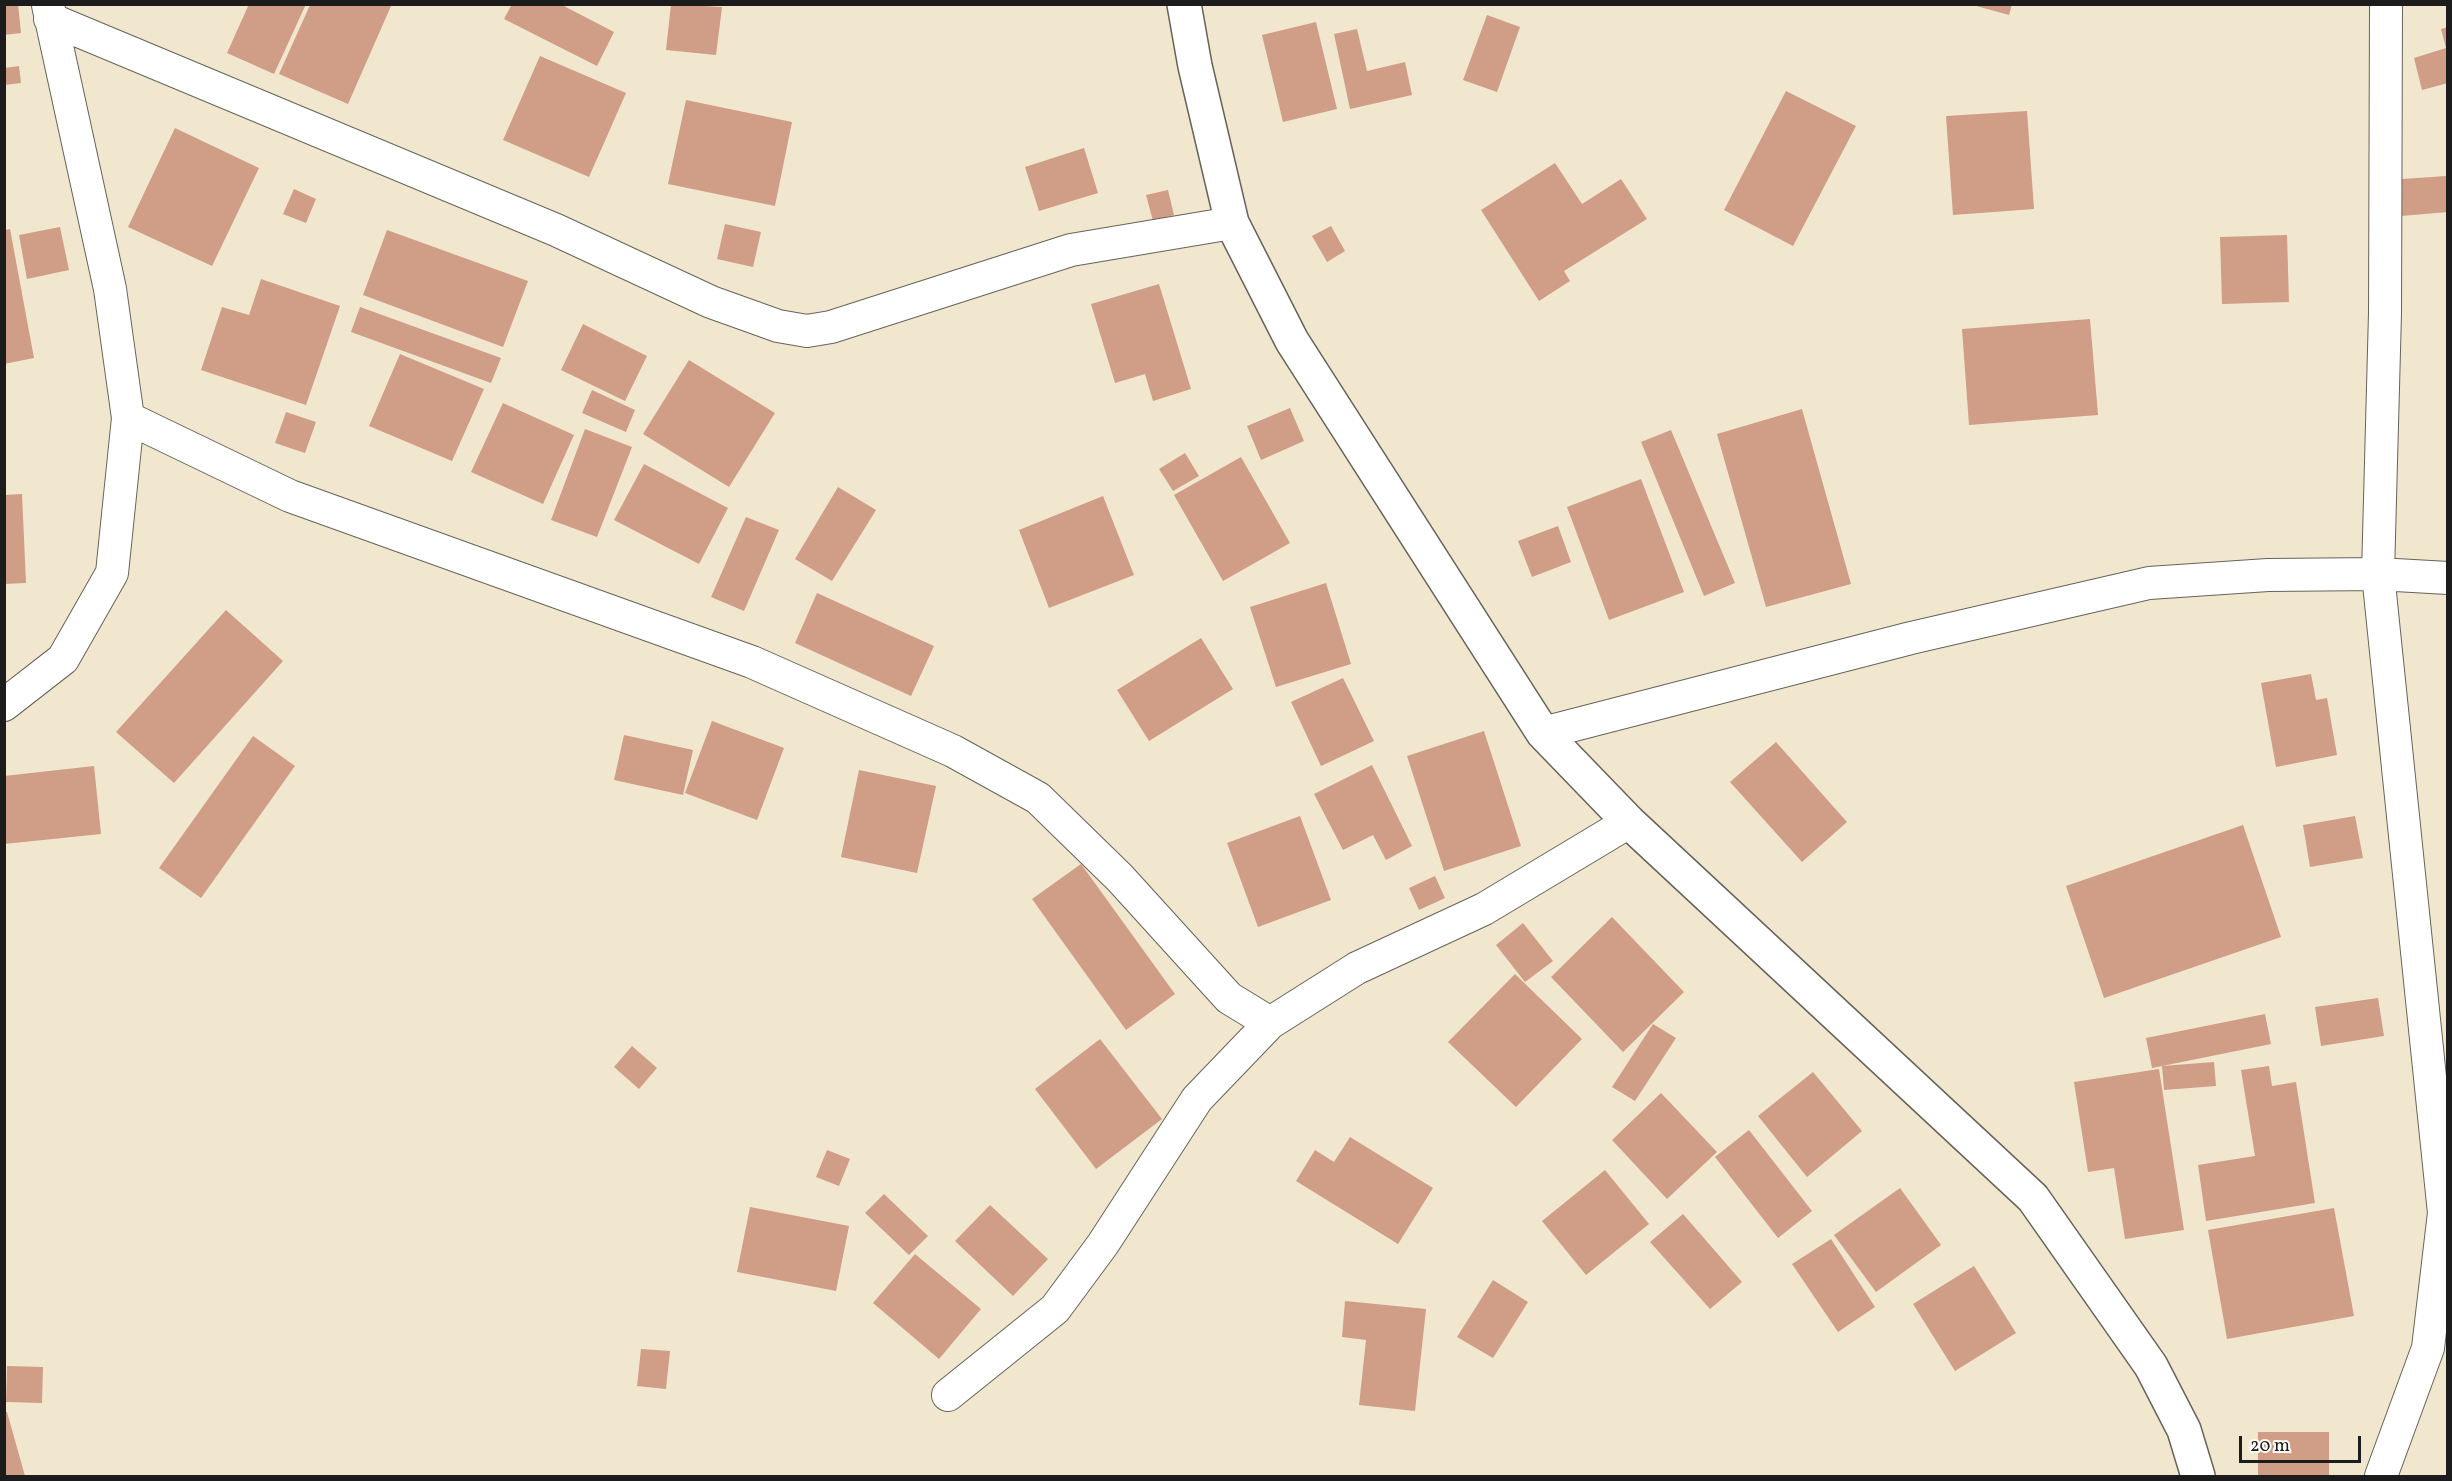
<!DOCTYPE html>
<html>
<head>
<meta charset="utf-8">
<style>
  body { margin:0 }
  #map { position:relative; width:2452px; height:1481px; overflow:hidden; background:#f1e7ce; font-family:Vollkorn,serif }
  canvas { display:block }
  .frame { position:absolute; inset:0; border:6px solid #1c1c1c; pointer-events:none }
  .scale { position:absolute; left:2239px; top:1436px; width:122px; height:27px; box-sizing:border-box; border:3px solid #1c1c1c; border-top:0; padding-left:8px; font-size:18px; line-height:21px; white-space:nowrap; color:#1c1c1c; -webkit-text-stroke:4px #fdfcf7; paint-order:stroke }
</style>
</head>
<body>
<div id="map">
<canvas width="2452" height="1481"></canvas>
<div class="frame"></div>
<div class="scale">20 m</div>
</div>
<script>
const g = document.querySelector('canvas').getContext('2d');
g.lineJoin = 'round';
function fill(path, color) {
  g.fillStyle = color;
  g.fill(path, 'evenodd');
}
function poly(rows) {
  const path = new Path2D();
  for (const r of rows) {
    path.moveTo(r[0], r[1]);
    for (let i = 2; i < r.length; i += 2) path.lineTo(r[i], r[i + 1]);
  }
  return path;
}
function strokePath(path, color, width, dash) {
  g.strokeStyle = color;
  g.lineWidth = width;
  g.lineCap = dash ? 'butt' : 'round';
  g.setLineDash(dash || []);
  g.stroke(path);
}
fill(poly([
  [4,4,18,4,21,33,4,35],
  [249,4,306,4,274,74,227,53],
  [512,4,560,4,614,32,597,66,504,19],
  [671,4,722,7,716,55,666,50],
  [1969,4,2012,4,2009,15],
  [310,5,391,6,348,104,279,74],
  [1487,15,1520,27,1497,92,1463,80],
  [1316,22,1337,109,1283,122,1262,35],
  [2448,27,2448,83,2422,90,2414,58,2446,48,2441,29],
  [1357,29,1367,71,1405,62,1412,95,1350,109,1334,34],
  [540,56,626,93,589,177,503,140],
  [19,66,21,83,4,85,4,68],
  [1786,91,1856,126,1793,246,1724,210],
  [686,100,792,122,775,206,668,184],
  [2027,111,2034,209,1953,215,1946,116],
  [175,128,259,168,212,266,128,227],
  [1084,148,1098,193,1039,211,1025,167],
  [1555,163,1582,204,1621,179,1647,219,1564,271,1570,281,1539,301,1481,210],
  [2446,176,2448,212,2390,217,2388,180],
  [294,189,316,199,306,223,283,214],
  [1168,190,1174,215,1153,221,1146,195],
  [725,224,761,232,753,267,717,259],
  [1331,226,1345,251,1327,262,1312,236],
  [60,227,69,270,27,279,19,235],
  [10,229,34,358,4,364,4,230],
  [387,230,528,281,503,347,363,295],
  [2287,235,2289,302,2222,304,2220,237],
  [261,279,340,306,306,405,201,370,222,307,249,315],
  [1159,284,1191,389,1153,401,1145,374,1115,383,1091,304],
  [360,307,501,358,491,383,351,332],
  [2090,319,2098,415,1969,425,1962,329],
  [583,324,647,356,625,401,561,370],
  [400,354,484,389,452,461,369,426],
  [689,360,775,413,729,487,643,434],
  [592,390,635,410,626,432,582,413],
  [503,403,574,435,543,504,471,472],
  [1290,408,1304,441,1261,460,1247,426],
  [1802,409,1851,584,1766,607,1717,434],
  [286,412,316,422,305,453,275,443],
  [585,429,632,447,597,537,551,520],
  [1671,430,1735,583,1704,596,1641,442],
  [1185,453,1199,476,1173,491,1159,469],
  [1241,457,1290,543,1223,581,1174,495],
  [644,464,728,508,699,564,614,520],
  [1641,479,1684,592,1609,620,1567,507],
  [838,487,876,510,832,581,795,559],
  [22,494,26,583,4,584,4,495],
  [1103,496,1134,575,1049,608,1019,530],
  [746,517,779,530,744,611,711,597],
  [1558,526,1571,562,1532,577,1518,541],
  [1326,583,1351,664,1276,687,1250,607],
  [817,593,934,646,911,696,795,643],
  [226,610,283,661,174,783,116,732],
  [1201,638,1233,689,1149,741,1117,690],
  [2311,674,2316,700,2327,698,2337,755,2276,767,2261,683],
  [1343,678,1374,741,1321,766,1291,702],
  [712,721,784,748,757,820,685,793],
  [1484,731,1521,846,1444,871,1407,756],
  [624,735,693,750,683,795,614,780],
  [253,736,295,766,201,898,159,868],
  [1776,742,1847,822,1802,862,1730,782],
  [1372,765,1412,846,1386,860,1373,835,1343,850,1314,794],
  [94,766,101,834,4,844,4,776],
  [859,770,936,786,917,873,841,857],
  [1300,816,1331,900,1258,927,1227,843],
  [2355,816,2363,858,2310,867,2303,825],
  [2243,825,2281,937,2104,998,2066,886],
  [1081,864,1175,994,1126,1030,1032,899],
  [1435,876,1445,898,1419,910,1409,888],
  [1612,917,1684,992,1623,1052,1551,977],
  [1523,923,1553,961,1525,982,1496,945],
  [1515,974,1582,1039,1516,1107,1448,1042],
  [2378,998,2384,1036,2321,1046,2315,1007],
  [2265,1014,2271,1044,2152,1068,2146,1038],
  [1653,1024,1676,1038,1635,1101,1612,1087],
  [1100,1039,1162,1119,1096,1169,1035,1089],
  [632,1046,657,1068,639,1089,614,1067],
  [2214,1062,2216,1086,2164,1090,2162,1066],
  [2269,1066,2272,1086,2296,1082,2315,1203,2206,1221,2198,1165,2255,1156,2241,1070],
  [2159,1069,2184,1230,2125,1239,2114,1168,2088,1172,2074,1082],
  [1813,1072,1862,1131,1807,1177,1758,1116],
  [1661,1093,1717,1152,1667,1199,1612,1140],
  [1749,1130,1812,1211,1778,1238,1715,1157],
  [1350,1137,1433,1188,1398,1244,1296,1181,1315,1150,1334,1162],
  [827,1150,850,1159,839,1186,816,1177],
  [1605,1170,1649,1224,1586,1275,1542,1221],
  [1900,1188,1941,1245,1876,1292,1834,1235],
  [884,1194,928,1236,909,1255,865,1213],
  [990,1205,1048,1259,1013,1296,955,1241],
  [750,1207,849,1226,836,1291,737,1272],
  [2334,1208,2354,1316,2227,1339,2208,1230],
  [1683,1214,1742,1282,1710,1309,1650,1242],
  [1831,1239,1875,1307,1838,1332,1792,1264],
  [915,1254,981,1309,939,1359,873,1303],
  [1974,1266,2016,1333,1955,1371,1913,1304],
  [1493,1280,1528,1302,1493,1358,1457,1337],
  [1345,1301,1426,1309,1415,1411,1359,1405,1366,1340,1342,1337],
  [641,1349,670,1351,666,1389,637,1386],
  [7,1366,43,1367,42,1403,6,1402],
  [4,1412,7,1412,25,1476,4,1476],
  [2258,1432,2329,1432,2329,1476,2258,1476]
]), '#d09d86');
const street = poly([
  [50,19,556,230,711,302,778,326,807,331,831,327,1071,250,1232,223],
  [128,418,290,496,752,662,953,751,1038,798,1120,878,1229,998,1270,1023],
  [4,705,63,659,112,573,128,418,110,289,48,5],
  [1543,733,1911,638,2149,583,2268,575,2378,574,2448,578],
  [948,1395,1055,1309,1103,1244,1197,1099,1270,1023,1357,968,1484,909,1629,822],
  [2381,1476,2428,1348,2444,1213,2378,574,2385,313,2386,4]
]);
const secondary = poly([
  [1184,4,1195,66,1232,223,1292,341,1543,733,1629,822,2033,1198,2151,1366,2184,1430,2198,1476]
]);
strokePath(street, '#67635a', 34);
strokePath(secondary, '#67635a', 36);
strokePath(street, '#fff', 32);
strokePath(secondary, '#fff', 33);
</script>
</body>
</html>
